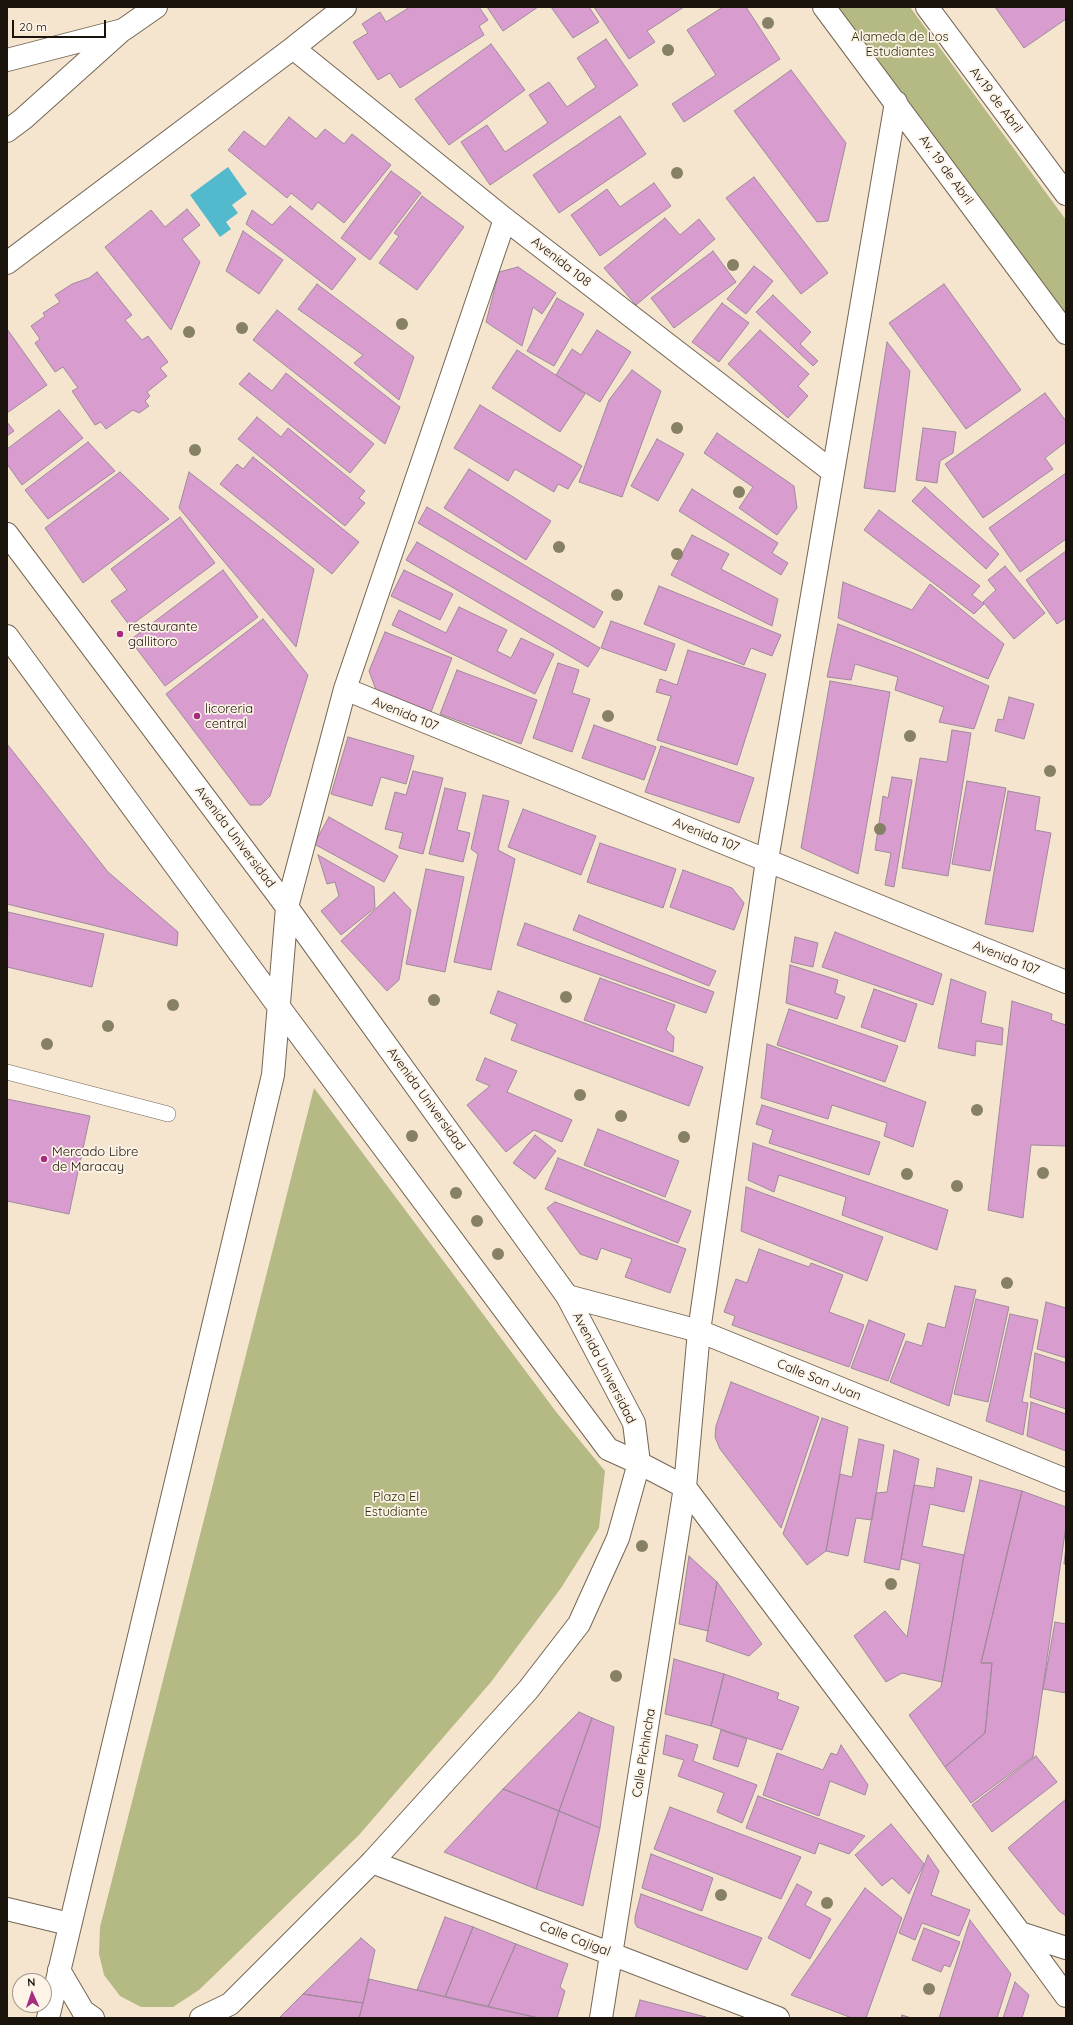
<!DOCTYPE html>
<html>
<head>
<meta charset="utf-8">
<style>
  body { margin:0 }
  #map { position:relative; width:1073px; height:2025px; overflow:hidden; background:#f5e5cf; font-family:Quicksand,sans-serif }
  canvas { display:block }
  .frame { position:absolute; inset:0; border:8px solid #19130c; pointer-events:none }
  .north { position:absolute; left:12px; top:1973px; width:40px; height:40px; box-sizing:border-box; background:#fdf3e6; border:1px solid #a2998f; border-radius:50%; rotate:357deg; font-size:11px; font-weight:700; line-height:16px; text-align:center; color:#19130c }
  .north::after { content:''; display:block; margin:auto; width:14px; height:18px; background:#a72c81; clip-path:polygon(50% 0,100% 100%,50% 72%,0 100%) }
  .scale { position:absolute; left:12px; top:20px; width:94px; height:18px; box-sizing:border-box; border:2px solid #19130c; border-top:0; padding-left:5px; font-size:12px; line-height:14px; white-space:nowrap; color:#19130c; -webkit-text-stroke:3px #fdf3e6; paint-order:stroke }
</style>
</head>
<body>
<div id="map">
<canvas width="1073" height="2025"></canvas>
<div class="frame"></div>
<div class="north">N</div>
<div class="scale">20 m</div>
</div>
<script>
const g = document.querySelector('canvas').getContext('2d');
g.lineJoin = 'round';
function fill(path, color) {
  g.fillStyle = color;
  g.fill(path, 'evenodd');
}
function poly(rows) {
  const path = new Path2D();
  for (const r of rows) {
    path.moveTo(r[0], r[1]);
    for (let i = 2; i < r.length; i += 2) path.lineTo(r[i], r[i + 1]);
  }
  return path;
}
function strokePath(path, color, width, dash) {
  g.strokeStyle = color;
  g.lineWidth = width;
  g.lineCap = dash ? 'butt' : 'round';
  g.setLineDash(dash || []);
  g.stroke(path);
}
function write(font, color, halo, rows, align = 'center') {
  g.font = font + ' Quicksand,sans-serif';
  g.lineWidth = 3.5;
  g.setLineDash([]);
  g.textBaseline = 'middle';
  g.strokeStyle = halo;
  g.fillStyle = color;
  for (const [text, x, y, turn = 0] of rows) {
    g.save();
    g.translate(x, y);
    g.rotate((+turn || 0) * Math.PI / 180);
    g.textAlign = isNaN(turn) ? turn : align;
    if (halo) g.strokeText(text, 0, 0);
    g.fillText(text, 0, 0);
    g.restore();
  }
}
fill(poly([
  [834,7,910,7,1066,220,1066,320],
  [314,1088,557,1413,605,1471,599,1528,561,1588,491,1682,359,1835,199,1990,173,2007,141,2007,120,1996,104,1975,99,1954,100,1927]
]), '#b5ba84');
fill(poly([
  [228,167,247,194,232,205,238,213,226,222,231,229,220,237,190,195]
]), '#53b9cd');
const building = poly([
  [410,7,479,7,488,20,479,26,484,35,400,88,390,73,378,80,353,42,368,33,362,24,380,12,386,22,410,7],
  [487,7,538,7,503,31,487,7],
  [551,7,589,7,599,22,573,38,551,7],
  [594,7,684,7,647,31,655,42,629,59,594,7],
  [723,7,746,7,780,59,684,122,672,104,716,75,687,30,723,7],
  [995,7,1066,7,1066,19,1024,48,995,7],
  [606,39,638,85,490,185,461,142,487,125,505,152,548,123,529,95,549,82,567,107,596,87,577,58,606,39],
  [491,44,525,90,449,145,415,99,491,44],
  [791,70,846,143,828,221,817,222,734,111,791,70],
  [620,116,646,154,559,213,533,175,620,116],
  [289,117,316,139,325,129,344,144,352,134,391,165,344,223,318,202,312,210,291,193,287,198,228,150,244,131,265,147,289,117],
  [391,171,421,193,370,260,341,238,391,171],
  [754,177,828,273,801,294,726,198,754,177],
  [654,183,671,206,600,256,571,215,607,189,620,207,654,183],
  [422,196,464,227,417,290,379,263,399,236,394,233,422,196],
  [290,206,356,259,332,290,246,224,252,210,272,225,290,206],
  [187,209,200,225,182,239,200,262,171,330,105,247,151,210,165,227,187,209],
  [665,218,680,235,699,219,715,239,636,305,604,268,665,218],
  [243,231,283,260,259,294,226,271,243,231],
  [713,251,736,282,674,328,651,298,713,251],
  [754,266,773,281,746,314,727,299,754,266],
  [518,267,556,293,542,314,533,307,522,346,486,322,499,272,518,267],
  [97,272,132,315,125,320,142,340,148,336,168,362,160,368,167,376,147,392,150,396,145,401,149,406,139,413,133,410,106,429,101,422,95,425,72,391,78,388,63,367,55,372,35,343,40,339,31,326,45,316,43,313,60,302,55,295,72,284,89,278,97,272],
  [317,284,414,357,399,400,354,363,363,355,298,309,317,284],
  [944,284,1021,390,966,429,889,323,944,284],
  [773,295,811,332,800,344,818,361,813,366,756,312,773,295],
  [557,298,584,314,554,366,527,351,557,298],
  [722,303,749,323,719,362,692,342,722,303],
  [277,310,400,407,385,444,253,340,277,310],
  [7,329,47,385,7,413,7,329],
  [597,330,631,352,600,402,556,375,572,349,581,355,597,330],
  [760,330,809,374,798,386,808,396,788,418,728,364,760,330],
  [887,342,910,371,895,492,864,488,887,342],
  [517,350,585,394,560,432,492,388,517,350],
  [632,370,661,391,622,497,579,482,609,400,632,370],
  [249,373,272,391,286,373,374,444,350,473,239,384,249,373],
  [1045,393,1066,421,1066,442,1045,458,1053,469,983,518,945,464,1045,393],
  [480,405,582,466,568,489,558,484,554,492,515,469,508,481,454,448,480,405],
  [59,410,83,438,22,485,7,464,7,449,59,410],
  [257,417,281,437,288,428,365,491,359,498,365,503,345,526,238,439,257,417],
  [7,422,14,431,7,436,7,422],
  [923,428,956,432,953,453,940,461,937,483,916,480,923,428],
  [717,433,794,486,797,508,777,535,739,508,753,487,704,453,717,433],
  [657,439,684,454,658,501,631,486,657,439],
  [88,442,115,471,48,519,25,490,88,442],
  [253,457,359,542,332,574,220,484,237,464,243,469,253,457],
  [469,469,551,521,526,560,444,508,469,469],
  [120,472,169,519,83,583,45,528,120,472],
  [189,472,314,569,296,647,179,508,189,472],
  [1066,473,1066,539,1020,572,989,528,1066,473],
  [925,487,999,554,986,569,912,501,925,487],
  [692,489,778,543,772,553,788,563,781,575,679,511,692,489],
  [427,507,603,612,594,628,418,523,427,507],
  [879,510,980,586,972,595,984,604,974,614,864,530,879,510],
  [180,517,215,563,130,626,111,601,127,590,111,569,180,517],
  [692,535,729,554,721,569,778,599,772,626,671,575,692,535],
  [417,542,600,648,588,667,406,560,417,542],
  [1066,551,1066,618,1057,624,1026,580,1066,551],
  [1005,566,1045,613,1014,639,983,602,996,590,988,580,1005,566],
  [223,570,258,617,165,686,130,640,223,570],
  [404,570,453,594,440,620,391,596,404,570],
  [843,582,912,610,930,584,1004,644,988,679,838,618,843,582],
  [659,586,781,635,772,656,751,648,744,665,644,624,659,586],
  [459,607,507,630,497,651,511,658,521,638,554,654,535,694,392,625,399,610,446,633,459,607],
  [263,619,308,675,270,796,261,805,250,805,166,694,263,619],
  [611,621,675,644,666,671,601,648,611,621],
  [838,624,911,652,989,686,974,729,939,722,944,707,895,690,898,677,855,664,851,680,827,677,838,624],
  [385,632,452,658,431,712,376,690,369,671,385,632],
  [688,650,766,674,737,765,657,740,671,696,656,692,660,679,677,685,688,650],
  [558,663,579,670,572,693,590,699,572,752,533,738,558,663],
  [457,670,537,700,521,744,440,714,457,670],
  [830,681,890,692,858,874,801,848,830,681],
  [1009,697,1034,704,1024,739,995,731,998,719,1003,720,1009,697],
  [594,725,656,747,644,780,582,758,594,725],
  [952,730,971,733,948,876,902,868,920,758,947,762,952,730],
  [348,737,414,756,406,784,381,777,372,806,331,794,348,737],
  [7,744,108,872,178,932,177,946,7,904,7,744],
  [661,746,754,778,739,823,645,792,661,746],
  [413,771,443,778,423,854,399,848,403,833,385,829,395,792,406,795,413,771],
  [892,777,912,780,894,887,885,885,891,853,875,850,883,796,888,798,892,777],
  [967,781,1006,788,990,871,952,864,967,781],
  [445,788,466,793,457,830,470,833,463,862,429,854,445,788],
  [1008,791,1040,797,1035,830,1051,833,1033,932,985,924,1008,791],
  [483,795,509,801,498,850,515,859,491,970,454,962,478,854,471,849,483,795],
  [523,809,596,836,581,875,508,847,523,809],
  [329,817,398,856,384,882,314,844,329,817],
  [600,843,676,869,663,908,587,882,600,843],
  [318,855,374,887,375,908,341,935,321,911,339,896,335,882,327,884,318,855],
  [426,869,464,877,445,972,406,964,426,869],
  [683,870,732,888,744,903,734,930,670,907,683,870],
  [394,892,411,910,399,980,387,991,341,941,394,892],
  [8,912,104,934,92,987,7,967,8,912],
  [579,915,716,971,709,986,573,930,579,915],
  [525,923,714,992,706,1013,517,945,525,923],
  [835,932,942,974,933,1005,822,967,835,932],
  [795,937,818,943,813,967,791,962,795,937],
  [790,965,838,980,835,993,845,997,837,1019,786,1003,790,965],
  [600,978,675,1005,666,1030,674,1037,673,1052,584,1020,600,978],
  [951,979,986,992,981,1023,1003,1028,1002,1045,976,1041,975,1056,938,1048,951,979],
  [874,989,917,1004,905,1042,861,1027,874,989],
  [498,991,703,1067,689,1106,511,1040,517,1024,490,1013,498,991],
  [1012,1001,1052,1014,1051,1020,1066,1025,1066,1146,1031,1145,1023,1218,988,1210,1012,1001],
  [789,1009,898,1046,885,1082,777,1045,789,1009],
  [767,1044,926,1102,913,1147,884,1136,887,1123,832,1105,828,1119,761,1098,767,1044],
  [485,1058,517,1071,507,1092,572,1120,562,1142,534,1130,506,1152,467,1105,490,1086,476,1080,485,1058],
  [7,1099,90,1116,69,1214,7,1201,7,1099],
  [762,1105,880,1142,869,1175,769,1143,773,1130,756,1124,762,1105],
  [598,1129,679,1161,665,1197,584,1165,598,1129],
  [535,1135,556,1151,535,1179,513,1163,535,1135],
  [753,1143,948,1210,937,1250,842,1215,846,1197,779,1175,774,1192,748,1180,753,1143],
  [558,1158,691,1211,678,1243,545,1189,558,1158],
  [746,1187,883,1237,867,1281,741,1231,746,1187],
  [555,1202,686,1249,670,1293,625,1277,632,1259,601,1248,597,1260,580,1254,547,1208,555,1202],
  [759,1249,809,1267,811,1263,843,1275,829,1312,864,1325,849,1367,732,1325,735,1316,724,1312,736,1279,747,1283,759,1249],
  [955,1286,976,1290,949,1406,890,1382,906,1341,922,1346,928,1323,945,1328,955,1286],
  [976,1299,1009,1307,988,1402,954,1394,976,1299],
  [1046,1302,1066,1308,1066,1358,1037,1349,1046,1302],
  [1010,1314,1038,1320,1022,1402,1028,1403,1023,1435,986,1421,1010,1314],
  [869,1320,905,1334,888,1381,851,1368,869,1320],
  [1035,1353,1066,1363,1066,1409,1030,1397,1035,1353],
  [731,1382,819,1417,781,1528,720,1449,715,1437,716,1426,731,1382],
  [1031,1402,1066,1414,1066,1451,1027,1436,1031,1402],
  [822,1418,848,1427,826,1551,807,1565,783,1534,822,1418],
  [859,1439,884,1445,872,1520,856,1518,848,1556,826,1551,840,1474,852,1477,859,1439],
  [894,1450,919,1459,899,1570,864,1562,876,1493,887,1492,894,1450],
  [937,1468,972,1477,964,1512,930,1504,922,1546,964,1555,942,1682,902,1673,886,1682,854,1636,885,1611,907,1637,920,1564,901,1559,914,1485,934,1488,937,1468],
  [980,1480,1022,1491,981,1663,992,1663,985,1733,945,1767,909,1715,941,1687,964,1555,980,1480],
  [1022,1491,1066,1507,1066,1526,1033,1757,971,1803,945,1767,985,1733,992,1663,981,1663,1022,1491],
  [1066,1547,1066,1564,1064,1564,1066,1547],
  [689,1556,717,1582,708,1631,679,1624,689,1556],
  [717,1582,762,1644,749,1656,706,1641,717,1582],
  [1055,1622,1066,1624,1066,1693,1043,1689,1055,1622],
  [674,1659,724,1674,711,1726,665,1714,674,1659],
  [724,1674,779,1693,777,1699,799,1707,782,1750,711,1726,724,1674],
  [579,1712,592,1718,559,1811,503,1789,579,1712],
  [592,1718,614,1727,600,1828,559,1811,592,1718],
  [721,1730,747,1739,738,1767,713,1759,721,1730],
  [666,1735,698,1745,693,1761,757,1785,742,1823,717,1812,724,1793,678,1776,684,1760,663,1754,666,1735],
  [841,1745,868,1785,865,1795,830,1781,819,1816,763,1795,777,1753,823,1770,831,1753,837,1755,841,1745],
  [1036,1756,1057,1782,992,1832,972,1805,1036,1756],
  [503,1789,559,1811,536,1889,444,1852,503,1789],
  [758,1796,865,1836,849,1854,819,1843,815,1854,746,1828,758,1796],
  [1066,1799,1066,1916,1059,1911,1008,1848,1066,1799],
  [670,1807,801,1857,781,1899,654,1849,670,1807],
  [559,1811,600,1828,583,1906,536,1889,559,1811],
  [891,1824,924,1864,909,1894,892,1878,882,1886,855,1855,891,1824],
  [651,1854,713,1878,702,1911,642,1888,651,1854],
  [928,1855,939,1871,931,1895,970,1910,959,1936,922,1923,915,1940,899,1933,928,1855],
  [797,1884,812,1892,805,1905,831,1919,810,1959,768,1938,797,1884],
  [865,1888,902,1918,866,2018,852,2018,791,1995,865,1888],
  [641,1894,762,1938,747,1970,637,1927,635,1923,635,1917,641,1894],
  [445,1917,473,1927,445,1997,417,1990,445,1917],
  [970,1920,1011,1974,997,2018,939,2018,970,1920],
  [473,1927,516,1944,488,2007,445,1997,473,1927],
  [924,1928,960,1942,950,1967,944,1965,941,1972,912,1960,924,1928],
  [361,1938,375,1950,363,2003,303,1994,361,1938],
  [516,1944,568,1964,560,1987,565,1991,557,2018,539,2018,488,2007,516,1944],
  [369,1979,417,1990,539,2018,359,2018,369,1979],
  [1015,1982,1029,1995,1022,2018,1003,2018,1015,1982],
  [303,1994,363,2003,359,2018,279,2018,303,1994],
  [640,2000,706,2017,706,2018,635,2018,640,2000],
  [902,2015,911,2018,901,2018,902,2015]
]);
fill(building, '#d89cce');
strokePath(building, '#9e8a9a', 1);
const lane = poly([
  [7,1072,168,1114]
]);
const street = poly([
  [824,7,1066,333],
  [927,7,1066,194],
  [293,48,505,219,833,472],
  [7,263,293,48,345,7],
  [345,689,1066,982],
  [287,907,345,689,505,219],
  [567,1296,699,1331,1066,1480],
  [639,1463,685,1487,1020,1933,1066,1996],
  [372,1862,778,2018],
  [7,1909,69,1924],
  [1020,1933,1066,1948],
  [601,2018,685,1487,699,1331,767,860,896,102]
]);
const secondary = poly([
  [7,60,123,30,156,7],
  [7,131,23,119,120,32],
  [7,534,287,907,567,1296,634,1423,639,1463,618,1538,579,1624,528,1690,372,1862,230,2004,201,2018],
  [7,636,279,1007,608,1449,639,1463],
  [59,1970,83,2011,93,2018],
  [48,2018,273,1075,287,907]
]);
strokePath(lane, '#746653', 16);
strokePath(street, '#746653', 24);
strokePath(secondary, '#746653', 24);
strokePath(lane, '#fff', 15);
strokePath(street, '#fff', 22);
strokePath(secondary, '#fff', 22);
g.fillStyle = '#868064';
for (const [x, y] of [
  [768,23],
  [668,50],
  [677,173],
  [733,265],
  [402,324],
  [242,328],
  [189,332],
  [677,428],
  [195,450],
  [739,492],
  [559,547],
  [677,554],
  [617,595],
  [608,716],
  [910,736],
  [1050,771],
  [880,829],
  [566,997],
  [434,1000],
  [173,1005],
  [108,1026],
  [47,1044],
  [580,1095],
  [977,1110],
  [621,1116],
  [412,1136],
  [684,1137],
  [1043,1173],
  [907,1174],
  [957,1186],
  [456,1193],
  [477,1221],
  [498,1254],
  [1007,1283],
  [642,1546],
  [891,1584],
  [616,1676],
  [721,1895],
  [827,1903],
  [929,1989]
]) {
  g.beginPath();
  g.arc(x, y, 6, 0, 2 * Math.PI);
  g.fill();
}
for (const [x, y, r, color] of [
  [120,634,4,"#a72c81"],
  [197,716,4,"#a72c81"],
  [44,1159,4,"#a72c81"]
]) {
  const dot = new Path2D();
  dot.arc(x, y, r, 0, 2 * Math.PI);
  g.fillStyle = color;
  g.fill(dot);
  strokePath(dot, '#fdf3e6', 1.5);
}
write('13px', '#2c2e0d', '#fdf3e6', [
  ["Alameda de Los",900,37],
  ["Estudiantes",900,52],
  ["Plaza El",396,1497],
  ["Estudiante",396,1512]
]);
write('13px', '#19130c', '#fdf3e6', [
  ["Av.19 de Abril",996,100,53],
  ["Av. 19 de Abril",946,170,54],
  ["Avenida 108",561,262,38],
  ["Avenida 107",405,714,22],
  ["Avenida 107",706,835,22],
  ["Avenida Universidad",235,837,53],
  ["Avenida 107",1006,958,22],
  ["Avenida Universidad",426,1099,54],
  ["Avenida Universidad",604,1368,63],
  ["Calle San Juan",819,1380,22],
  ["Calle Pichincha",644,1753,-81],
  ["Calle Cajigal",575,1939,21]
]);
write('13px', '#19130c', '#fdf3e6', [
  ["restaurante",128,627],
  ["gallitoro",128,642],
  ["licoreria",205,709],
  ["central",205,724],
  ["Mercado Libre",52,1152],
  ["de Maracay",52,1167]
], 'left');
</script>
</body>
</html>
